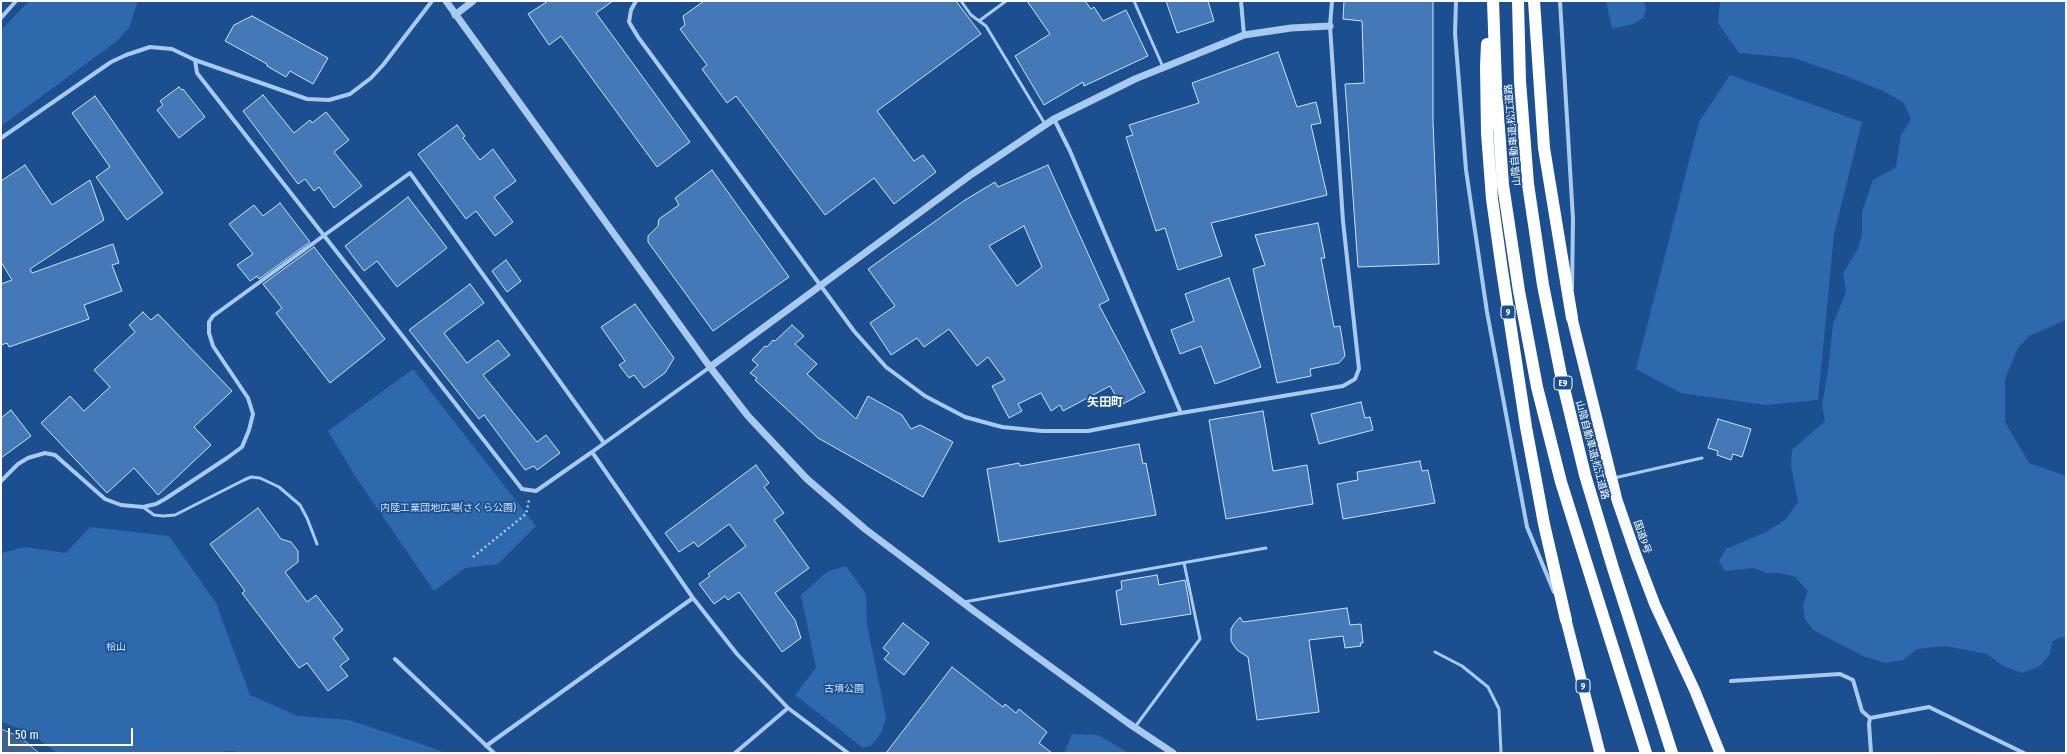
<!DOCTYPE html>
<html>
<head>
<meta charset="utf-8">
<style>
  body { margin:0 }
  #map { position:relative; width:2067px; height:754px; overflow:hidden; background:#1b4f8f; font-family:"Fira Sans Condensed",sans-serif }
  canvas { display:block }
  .frame { position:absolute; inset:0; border:2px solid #fff; pointer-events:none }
  .scale { position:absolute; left:8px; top:728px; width:125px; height:18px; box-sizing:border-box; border:2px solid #fff; border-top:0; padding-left:5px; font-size:12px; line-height:14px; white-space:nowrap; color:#fff; -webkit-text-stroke:3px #1b4f8f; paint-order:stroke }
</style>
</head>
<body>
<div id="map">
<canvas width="2067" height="754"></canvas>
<div class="frame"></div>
<div class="scale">50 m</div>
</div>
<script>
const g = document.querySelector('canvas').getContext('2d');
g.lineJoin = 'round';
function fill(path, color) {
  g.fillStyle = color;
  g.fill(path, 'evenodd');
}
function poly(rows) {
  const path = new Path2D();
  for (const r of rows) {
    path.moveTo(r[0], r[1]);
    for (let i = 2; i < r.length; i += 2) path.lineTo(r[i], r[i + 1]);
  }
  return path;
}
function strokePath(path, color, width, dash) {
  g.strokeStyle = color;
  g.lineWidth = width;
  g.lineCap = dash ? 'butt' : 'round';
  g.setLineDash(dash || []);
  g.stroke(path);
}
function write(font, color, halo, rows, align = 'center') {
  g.font = font + ' "Fira Sans Condensed","Noto Sans JP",sans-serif';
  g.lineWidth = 3.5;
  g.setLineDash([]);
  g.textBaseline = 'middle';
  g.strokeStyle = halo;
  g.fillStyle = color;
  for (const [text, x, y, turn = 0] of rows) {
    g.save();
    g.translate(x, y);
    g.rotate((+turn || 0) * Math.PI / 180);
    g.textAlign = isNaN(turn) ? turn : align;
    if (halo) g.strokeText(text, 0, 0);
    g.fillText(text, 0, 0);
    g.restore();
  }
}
fill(poly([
  [29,1,138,1,129,28,117,41,1,126,1,30],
  [1606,1,1644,1,1646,9,1643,18,1633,24,1612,29],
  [1720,1,2066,1,2066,320,2029,336,2018,348,2005,379,2005,422,2029,463,2066,476,2066,639,2060,637,2052,642,2050,654,2040,666,2022,673,2003,666,1987,654,1945,646,1917,649,1903,660,1885,663,1863,656,1813,630,1805,619,1803,605,1808,591,1795,577,1780,573,1767,573,1753,568,1725,571,1719,561,1726,549,1766,532,1785,520,1798,502,1791,466,1792,450,1825,421,1822,405,1828,370,1833,324,1846,292,1843,273,1858,249,1862,234,1862,212,1873,180,1896,167,1901,135,1911,119,1903,102,1883,91,1846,76,1794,58,1739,53,1718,23],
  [1730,75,1862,122,1834,234,1818,400,1766,405,1681,393,1636,369,1699,122],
  [413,369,536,526,498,564,465,568,434,591,355,476,328,431],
  [90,527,169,536,216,603,250,695,298,716,349,720,433,748,444,753,256,753,225,751,224,753,57,753,29,732,1,722,1,553,25,547,66,553],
  [846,566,866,594,867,625,886,717,882,731,872,745,863,748,795,695,816,668,801,595,827,572],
  [1072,734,1098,735,1129,753,1064,753]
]), '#2e69ad');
const water = poly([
  [1,729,20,737,39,753,1,753,1,729]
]);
fill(water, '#3c6290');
strokePath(water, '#9cc4f0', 1);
const building = poly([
  [548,1,613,1,596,13,690,142,657,167,561,36,549,45,528,14,548,1],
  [704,1,956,1,981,34,877,111,914,161,923,155,936,172,894,204,874,178,825,215,736,96,727,103,702,69,707,65,680,29,685,25,683,16,704,1],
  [1027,1,1085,1,1091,9,1094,7,1103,21,1126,10,1148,56,1084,86,1083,82,1044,105,1015,56,1050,34,1027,1],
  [1166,1,1208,1,1214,21,1177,33,1166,1],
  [1344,1,1433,1,1433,122,1439,264,1358,267,1345,84,1364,83,1362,21,1343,19,1344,1],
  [252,16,328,58,313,84,290,71,286,77,267,66,267,64,225,41,234,25,252,16],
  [1278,52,1297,107,1316,102,1321,123,1311,125,1327,195,1211,223,1222,256,1178,270,1165,228,1156,231,1126,137,1133,135,1129,125,1199,103,1192,83,1278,52],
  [179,87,182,90,183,89,205,117,179,138,157,110,163,105,160,101,179,87],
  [263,95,294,133,310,120,312,123,326,112,349,140,334,152,362,186,334,208,319,187,314,191,305,179,298,184,243,111,263,95],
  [95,96,163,193,127,220,96,177,110,167,72,113,95,96],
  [457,125,465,136,463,138,480,160,493,149,516,181,494,197,513,222,495,236,476,211,466,219,418,154,457,125],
  [25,165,52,205,90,180,104,220,30,269,32,273,113,244,119,263,112,265,122,291,84,305,89,319,9,347,7,343,1,345,1,284,12,280,1,262,1,181,25,165],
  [1048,165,1109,300,1099,305,1145,392,1121,405,1110,386,1063,411,1060,405,1051,411,1041,393,1018,404,1022,411,1009,418,992,386,1005,380,988,357,977,366,949,329,924,347,917,338,891,355,870,323,895,306,868,269,965,200,995,182,998,187,1048,165],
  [1024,226,1042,267,1017,286,989,246,1024,226],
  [712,170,789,277,713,331,648,242,648,236,658,226,659,219,679,205,675,198,712,170],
  [408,197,447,248,397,287,377,261,364,271,345,246,408,197],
  [280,203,310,242,259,279,257,276,250,281,237,265,253,254,229,224,254,205,263,216,280,203],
  [1318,223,1325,258,1321,258,1334,327,1340,326,1345,356,1339,363,1310,369,1311,376,1277,383,1253,269,1265,265,1255,235,1318,223],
  [314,247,385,339,330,383,276,313,282,308,263,284,314,247],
  [506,260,521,281,507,292,492,271,506,260],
  [1229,278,1261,367,1215,384,1201,346,1180,354,1171,330,1194,321,1185,294,1229,278],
  [470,284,484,303,444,333,467,363,498,340,510,355,483,375,537,442,546,435,560,453,537,470,534,466,525,470,484,415,479,419,409,330,470,284],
  [635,304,674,358,665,373,644,388,634,375,629,378,619,365,625,361,601,327,635,304],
  [143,312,151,320,158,314,232,391,194,427,211,445,158,495,134,468,107,493,41,423,70,396,84,411,110,387,94,370,135,332,129,325,143,312],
  [792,325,804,336,795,344,817,364,807,374,856,419,868,396,902,415,911,429,920,425,953,442,923,497,818,438,755,380,757,378,750,373,758,365,752,360,765,346,767,347,773,340,775,341,792,325],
  [1361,402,1365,418,1370,417,1373,430,1319,444,1311,414,1361,402],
  [11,410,31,436,1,458,1,418,11,410],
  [1263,411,1273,471,1307,465,1313,504,1226,519,1209,420,1263,411],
  [1718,419,1751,429,1742,457,1733,454,1731,460,1717,455,1718,451,1708,448,1718,419],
  [1139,444,1143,464,1146,463,1156,515,999,542,987,469,1019,463,1020,466,1139,444],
  [1420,461,1422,471,1428,470,1435,503,1343,519,1337,484,1358,480,1357,472,1420,461],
  [756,465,769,483,764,487,784,513,774,520,809,568,775,593,795,620,801,638,782,652,739,592,728,600,725,596,714,604,699,584,710,576,708,574,746,546,729,524,698,547,694,542,679,552,665,533,756,465],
  [258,508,281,539,291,542,298,551,298,562,285,572,307,602,316,595,343,630,333,638,349,659,340,666,348,676,328,691,307,663,299,668,242,593,245,591,210,544,258,508],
  [1157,575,1159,585,1185,580,1191,614,1121,625,1116,591,1122,589,1121,581,1157,575],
  [1347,608,1350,625,1361,624,1363,643,1360,643,1361,646,1345,648,1343,636,1309,640,1319,712,1257,720,1248,657,1237,650,1231,641,1231,629,1234,624,1240,617,1243,622,1347,608],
  [903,623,929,643,904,675,884,659,889,653,883,648,903,623],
  [952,667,1003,707,1005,704,1016,713,1019,709,1047,732,1039,743,1052,753,886,753,952,667]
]);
fill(building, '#4478b7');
strokePath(building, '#cfe3fa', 1);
strokePath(poly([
  [473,557,526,514,529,500]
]), '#a9c9ee', 2.5, [2, 3]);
strokePath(poly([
  [961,1,971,15,986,26,1045,124],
  [1134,1,1163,67],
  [979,21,1006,1],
  [1614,478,1702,458],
  [143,507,154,515,163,516,175,515,244,480,251,477,260,478,279,487,300,505,307,518,317,544],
  [964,602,1266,548],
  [1435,652,1462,666,1488,687,1499,709,1501,753],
  [1135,727,1200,639,1184,563]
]), '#a9c9ee', 3);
strokePath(poly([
  [636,1,631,10,629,22,638,37,854,331,886,367,925,396,965,417,1002,427,1042,431,1088,431,1181,413,1343,386,1355,379,1359,369,1343,221,1330,26,1332,1],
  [1241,1,1244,35],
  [1456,1,1455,33,1466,170,1487,312,1527,527,1554,592],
  [1560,1,1573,219,1572,288],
  [1,18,16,1],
  [195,60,197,73,522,489,536,491,592,452],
  [1054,119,1070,151,1181,413],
  [1,138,111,62,126,55,150,47,172,49,195,60,307,99,329,100,350,94,371,78,383,65,432,1],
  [710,367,592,452,693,598,737,654,788,708,848,753],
  [1,481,18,464,28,458,45,453,55,455,105,499,121,505,143,507,156,504,165,499,227,458,242,447,249,430,253,414,248,398,213,346,209,333,209,322,213,316,410,173,604,443],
  [395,659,494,753],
  [1731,681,1840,674,1853,680,1862,711,1870,718],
  [486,746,693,598],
  [735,753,788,708],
  [1871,753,1869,724,1870,718,1929,707,2024,753]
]), '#a9c9ee', 4);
strokePath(poly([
  [446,1,710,367,748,416,807,479,865,529,974,611,1128,723,1173,753],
  [455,15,473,1],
  [710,367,972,174,1054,119,1135,79,1244,35,1291,28,1330,26]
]), '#a9c9ee', 7);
strokePath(poly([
  [1572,318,1617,500,1636,555,1655,605,1695,691,1720,753],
  [1566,620,1600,753]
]), '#f8faff', 11);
strokePath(poly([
  [1493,1,1496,85,1503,185,1519,291,1537,387,1561,482,1646,753],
  [1518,1,1520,81,1528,184,1543,285,1562,380,1585,475,1613,568,1672,753],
  [1534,1,1544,148,1572,318],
  [1487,44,1486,66,1487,133,1492,199,1502,270,1526,427,1544,524,1566,620]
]), '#fff', 12);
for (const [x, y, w] of [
  [1508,312,14],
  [1563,383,18],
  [1583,686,14]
]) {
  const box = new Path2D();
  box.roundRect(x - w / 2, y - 7, w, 14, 3);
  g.fillStyle = '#1b4f8f';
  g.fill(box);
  strokePath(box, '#fff', 1);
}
write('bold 9px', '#fff', null, [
  ["9",1508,312],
  ["E9",1563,383],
  ["9",1583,686]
]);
write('10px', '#fff', '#1b4f8f', [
  ["山陰自動車道;松江道路",1513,135,-95],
  ["山陰自動車道;松江道路",1592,450,75],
  ["国道9号",1642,537,71]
]);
write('10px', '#cfe3fa', '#1b4f8f', [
  ["内陸工業団地広場(さくら公園)",448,508],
  ["桧山",116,647],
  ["古墳公園",844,689]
]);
write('bold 12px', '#fff', '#1b4f8f', [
  ["矢田町",1105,403]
]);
</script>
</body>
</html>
